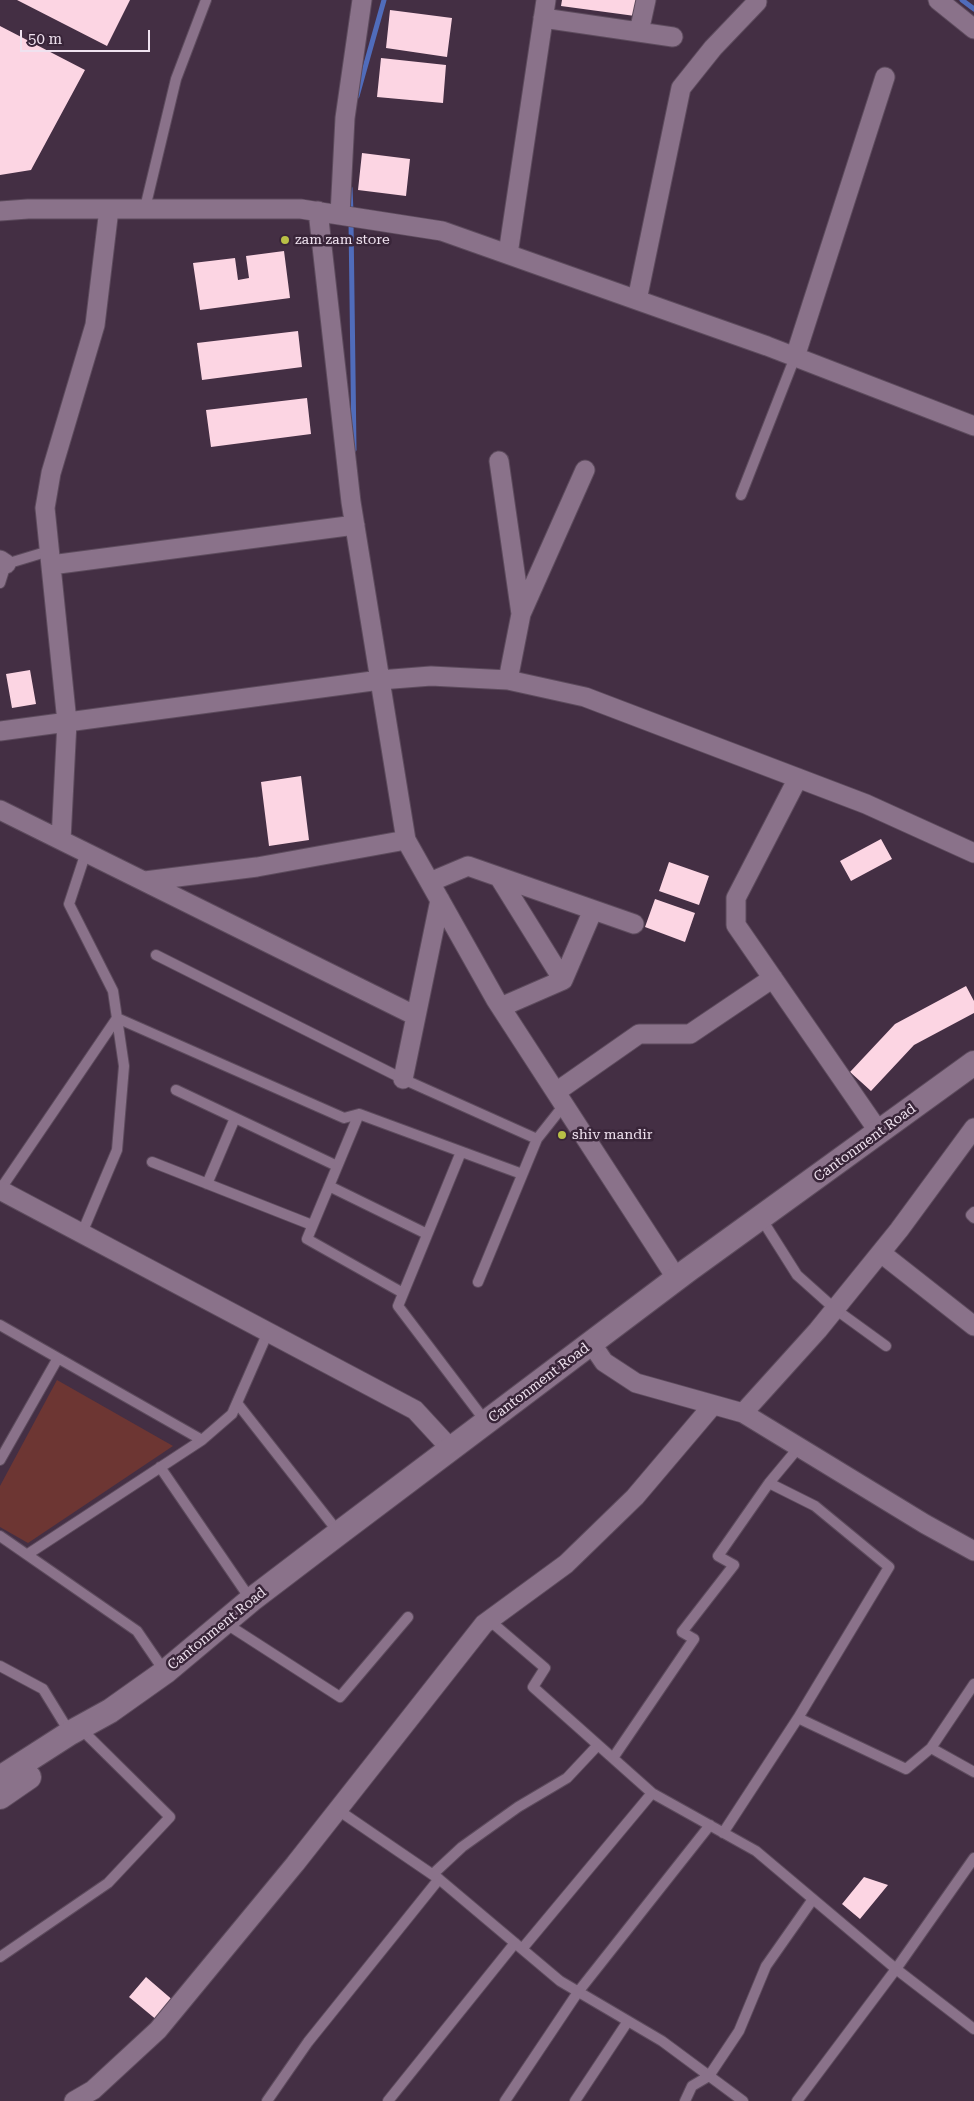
<!DOCTYPE html>
<html>
<head>
<meta charset="utf-8">
<style>
  body { margin:0 }
  #map { position:relative; width:974px; height:2101px; overflow:hidden; background:#442f44; font-family:"Roboto Serif",serif }
  canvas { display:block }
  .scale { position:absolute; left:20px; top:30px; width:130px; height:22px; box-sizing:border-box; border:2px solid #efe2ef; border-top:0; padding-left:6px; font-size:15px; line-height:18px; white-space:nowrap; color:#efe2ef; -webkit-text-stroke:4px #392539; paint-order:stroke }
</style>
</head>
<body>
<div id="map">
<canvas width="974" height="2101"></canvas>
<div class="scale">50 m</div>
</div>
<script>
const g = document.querySelector('canvas').getContext('2d');
g.lineJoin = 'round';
function fill(path, color) {
  g.fillStyle = color;
  g.fill(path, 'evenodd');
}
function poly(rows) {
  const path = new Path2D();
  for (const r of rows) {
    path.moveTo(r[0], r[1]);
    for (let i = 2; i < r.length; i += 2) path.lineTo(r[i], r[i + 1]);
  }
  return path;
}
function strokePath(path, color, width, dash) {
  g.strokeStyle = color;
  g.lineWidth = width;
  g.lineCap = dash ? 'butt' : 'round';
  g.setLineDash(dash || []);
  g.stroke(path);
}
function write(font, color, halo, rows, align = 'center') {
  g.font = font + ' "Roboto Serif",serif';
  g.lineWidth = 5;
  g.setLineDash([]);
  g.textBaseline = 'middle';
  g.strokeStyle = halo;
  g.fillStyle = color;
  for (const [text, x, y, turn = 0] of rows) {
    g.save();
    g.translate(x, y);
    g.rotate((+turn || 0) * Math.PI / 180);
    g.textAlign = isNaN(turn) ? turn : align;
    if (halo) g.strokeText(text, 0, 0);
    g.fillText(text, 0, 0);
    g.restore();
  }
}
fill(poly([
  [57,1380,173,1446,28,1543,0,1527,0,1486]
]), '#6d3633');
strokePath(poly([
  [962,0,974,9],
  [357,96,384,0],
  [350,188,351,212],
  [351,221,354,450]
]), '#506cbb', 5);
fill(poly([
  [17,0,130,0,107,46],
  [562,0,637,0,635,16,561,6],
  [390,10,452,18,447,57,386,48],
  [0,26,85,70,31,170,0,175],
  [381,58,446,65,443,103,377,97],
  [362,153,410,159,406,196,358,190],
  [284,251,290,298,200,310,193,263,235,258,238,280,249,278,246,256],
  [298,331,302,367,202,380,197,343],
  [307,398,311,434,211,447,206,410],
  [30,670,36,704,12,708,6,674],
  [301,776,309,840,269,846,261,782],
  [881,839,892,859,851,881,840,861],
  [669,862,709,876,699,905,659,891],
  [655,899,695,913,685,942,645,927],
  [966,986,974,1001,974,1013,914,1045,871,1091,850,1072,895,1024],
  [864,1877,888,1885,860,1919,842,1904],
  [146,1977,175,2002,158,2021,129,1997]
]), '#fcd5e3');
const service = poly([
  [145,208,176,79,206,0],
  [741,495,795,357],
  [0,583,6,564,49,551],
  [156,955,403,1079,537,1139],
  [176,1090,337,1166],
  [359,1114,307,1239,403,1293],
  [461,1152,398,1306,486,1422],
  [152,1162,312,1225],
  [207,1184,235,1118],
  [329,1186,427,1234],
  [0,1190,117,1018,344,1118,359,1114,522,1174],
  [974,1212,971,1215,974,1218],
  [761,1218,797,1275,835,1309,886,1346],
  [82,1233,117,1150,124,1066,113,991,69,904,86,852],
  [478,1282,537,1139,564,1105],
  [0,1325,202,1440],
  [237,1403,339,1533],
  [0,1460,58,1358],
  [160,1467,251,1600],
  [0,1536,137,1631,165,1672],
  [28,1554,202,1440,232,1414,268,1332],
  [489,1620,545,1668,533,1687,652,1793,756,1851,896,1969,974,2029],
  [225,1623,340,1697,408,1617],
  [0,1666,43,1689,70,1733],
  [798,1718,906,1769,931,1748,974,1684],
  [931,1748,974,1772],
  [613,1758,694,1639,682,1632,734,1565,718,1556,769,1483,799,1447],
  [338,1810,439,1879,560,1981,662,2041,743,2101],
  [723,1833,798,1718,889,1567,815,1506,769,1483],
  [433,1874,462,1847,518,1807,567,1778,598,1745],
  [522,1949,652,1793],
  [0,1957,108,1883,170,1817,80,1728],
  [267,2101,308,2042,439,1879],
  [388,2101,515,1943],
  [505,2101,578,1992,710,1825],
  [575,2101,628,2021],
  [685,2101,692,2086,709,2076,739,2031,766,1966,813,1899],
  [797,2101,896,1969,974,1858]
]);
const minor = poly([
  [938,0,974,29],
  [543,18,673,37],
  [639,32,646,0],
  [0,211,28,209,301,209,442,231,767,346,974,426],
  [318,211,351,502,406,840,496,1000,677,1279],
  [340,215,345,118,362,0],
  [508,254,546,0],
  [637,300,681,88,713,48,757,2],
  [795,357,885,77],
  [499,461,521,614,508,680],
  [0,560,6,564],
  [51,565,355,525],
  [521,614,585,470],
  [0,731,380,680,431,676,508,680,585,697,866,804,974,853],
  [798,778,736,898,736,925,879,1132],
  [0,810,416,1016],
  [61,840,67,722,45,508,51,473,95,325,109,209],
  [499,877,563,980,501,1007],
  [145,881,257,867,406,840],
  [430,882,468,866,634,924],
  [563,980,593,910],
  [403,1079,440,900],
  [556,1092,639,1034,690,1034,773,978],
  [0,1190,415,1410,451,1449],
  [881,1253,974,1326],
  [591,1343,604,1362,636,1383,743,1413,925,1524,974,1551],
  [743,1413,818,1330,899,1230,974,1128],
  [74,2101,93,2090,158,2030,295,1864,484,1624,566,1564,635,1497,713,1405]
]);
const tertiary = poly([
  [0,1778,70,1733,110,1711,165,1672,251,1600,339,1533,688,1270,974,1063],
  [0,1797,29,1777]
]);
strokePath(service, '#5d4b5d', 12);
strokePath(minor, '#5d4b5d', 21);
strokePath(tertiary, '#5d4b5d', 26);
strokePath(service, '#8a728a', 10);
strokePath(minor, '#8a728a', 19);
strokePath(tertiary, '#8a728a', 24);
for (const [x, y, r, color] of [
  [285,240,5,"#b9c046"],
  [562,1135,5,"#b9c046"]
]) {
  const dot = new Path2D();
  dot.arc(x, y, r, 0, 2 * Math.PI);
  g.fillStyle = color;
  g.fill(dot);
  strokePath(dot, '#392539', 2);
}
write('14px', '#efe2ef', '#392539', [
  ["zam zam store",295,240],
  ["shiv mandir",572,1135]
], 'left');
write('14px', '#efe2ef', '#392539', [
  ["Cantonment Road",865,1143,-36],
  ["Cantonment Road",539,1383,-37],
  ["Cantonment Road",217,1629,-39]
]);
</script>
</body>
</html>
